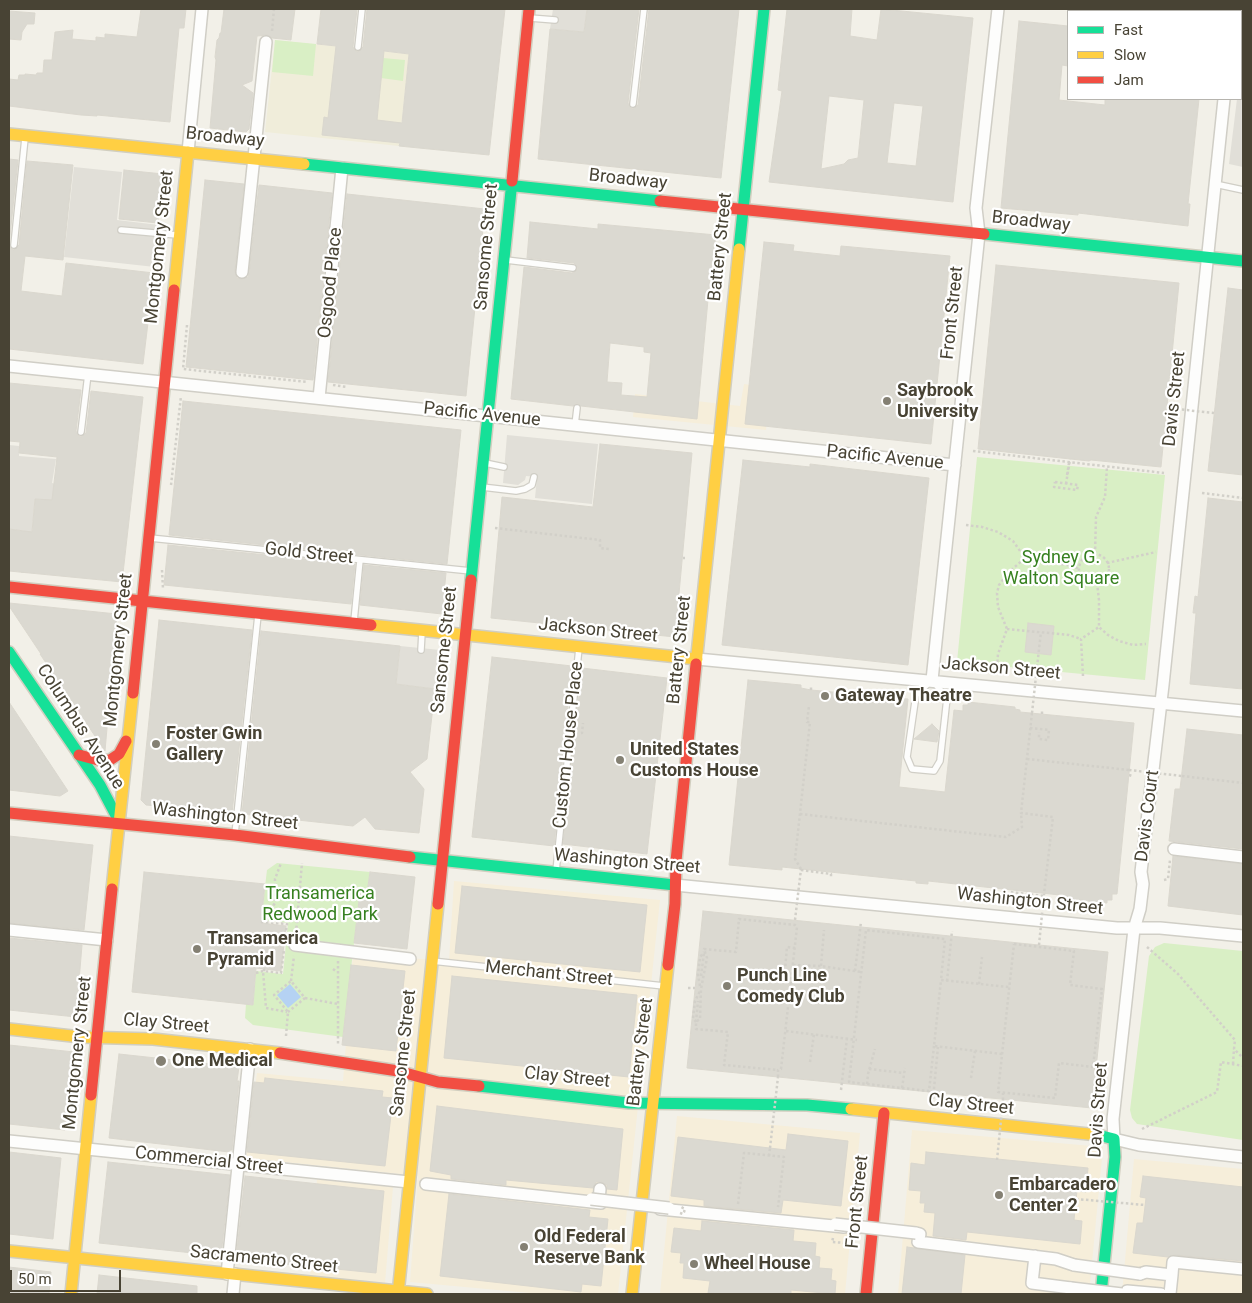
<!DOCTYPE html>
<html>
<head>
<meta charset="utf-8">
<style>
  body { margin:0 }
  #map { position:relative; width:1252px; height:1303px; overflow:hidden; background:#f2f0e8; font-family:Roboto,sans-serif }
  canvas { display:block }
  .frame { position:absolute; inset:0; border:10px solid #484334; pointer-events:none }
  .legend { position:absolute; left:1067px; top:10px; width:175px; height:90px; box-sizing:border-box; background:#fff; border:1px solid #b6b4ae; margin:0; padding:6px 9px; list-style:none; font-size:15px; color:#484334 }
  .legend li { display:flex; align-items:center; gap:10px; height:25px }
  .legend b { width:25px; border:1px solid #b6b4ae }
  .scale { position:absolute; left:10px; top:1270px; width:111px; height:22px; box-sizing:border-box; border:2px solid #484334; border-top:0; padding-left:6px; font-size:15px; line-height:18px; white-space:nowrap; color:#484334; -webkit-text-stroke:4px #fff; paint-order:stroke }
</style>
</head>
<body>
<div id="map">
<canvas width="1252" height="1303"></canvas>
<div class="frame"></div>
<ul class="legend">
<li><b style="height:6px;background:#16e098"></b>Fast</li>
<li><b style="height:6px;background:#ffcf43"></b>Slow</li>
<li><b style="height:6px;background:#f24e42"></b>Jam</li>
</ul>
<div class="scale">50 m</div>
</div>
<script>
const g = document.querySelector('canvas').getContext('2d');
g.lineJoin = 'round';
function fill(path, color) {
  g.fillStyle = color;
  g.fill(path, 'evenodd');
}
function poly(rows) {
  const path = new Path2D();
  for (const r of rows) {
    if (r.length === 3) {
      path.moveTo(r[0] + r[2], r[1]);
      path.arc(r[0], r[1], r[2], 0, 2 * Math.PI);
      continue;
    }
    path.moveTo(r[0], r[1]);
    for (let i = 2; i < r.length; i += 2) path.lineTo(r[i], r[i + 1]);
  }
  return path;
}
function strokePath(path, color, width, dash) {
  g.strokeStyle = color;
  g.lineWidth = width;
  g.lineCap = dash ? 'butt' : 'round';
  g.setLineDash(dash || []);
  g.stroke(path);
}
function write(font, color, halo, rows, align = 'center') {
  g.font = font + ' Roboto,sans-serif';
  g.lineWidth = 4.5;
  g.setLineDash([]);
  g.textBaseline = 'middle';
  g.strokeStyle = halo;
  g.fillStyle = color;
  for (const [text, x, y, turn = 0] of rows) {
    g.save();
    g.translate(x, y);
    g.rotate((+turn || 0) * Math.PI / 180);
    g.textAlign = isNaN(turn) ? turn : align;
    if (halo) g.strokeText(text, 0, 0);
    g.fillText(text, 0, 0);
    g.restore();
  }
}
fill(poly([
  [744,384,771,388,766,430,633,417,635,394,740,406],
  [454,881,660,900,618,1294,541,1294,410,1282,418,1176,246,1158,257,1073,343,1081,353,954,449,961],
  [677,1116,860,1133,845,1294,660,1294],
  [912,1130,1103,1147,1089,1294,898,1294],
  [1134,1159,1243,1169,1243,1294,1122,1294],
  [317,1179,393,1187,385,1283,310,1276]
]), '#f6eeda');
fill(poly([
  [275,40,409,54,399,146,265,132]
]), '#f0edda');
fill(poly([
  [275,40,316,44,313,76,272,72],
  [383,58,405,60,403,81,381,78],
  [977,457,1165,475,1145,680,957,662],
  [277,863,370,872,367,893,360,892,343,1037,253,1025,245,1018,246,1004,253,1005,256,971,283,974,288,923,261,920,267,870],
  [1164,943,1243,951,1243,1140,1137,1124,1132,1118,1130,1110,1149,956,1155,947]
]), '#d9efc5');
fill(poly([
  [553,9,587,9,584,32,550,29],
  [1243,47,1243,167,1229,164,1237,99,1241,99,1241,68],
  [74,167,122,172,117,220,159,225,155,267,64,257],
  [507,435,598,444,592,504,535,498,537,477,526,476,525,480,518,485,503,483],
  [9,445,19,446,19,456,56,459,52,483,57,484,55,501,35,499,28,573,21,573,24,531,9,529],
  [400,646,440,650,435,689,396,684]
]), '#e1dfd8');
fill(poly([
  [290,984,301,997,288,1008,277,995]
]), '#b5d2f3');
const building = poly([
  [141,9,186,9,184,28,179,28,170,122,97,115,97,116,81,115,9,106,9,79,18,80,19,75,25,75,25,74,36,75,37,73,43,73,44,60,52,60,55,32,73,30,72,39,96,41,96,37,105,38,105,34,137,37,141,9],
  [224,9,295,9,291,40,272,38,267,35,257,36,252,81,242,85,253,93,249,129,246,132,210,128,216,60,215,57,217,40,219,38,220,33,221,33,224,9],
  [321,9,357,9,353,47,355,50,358,52,363,47,367,9,505,9,489,155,399,146,400,143,322,135,324,117,328,118,336,46,317,44,321,9],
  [384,51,409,54,402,123,377,120,384,51],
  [587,9,639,9,628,103,630,107,633,109,638,105,649,9,739,9,721,178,538,159,550,29,584,32,587,9],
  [787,9,852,9,850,36,877,40,881,9,973,18,953,202,769,182,782,91,778,90,787,9],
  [829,96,864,100,858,158,848,160,844,164,821,169,829,96],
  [894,103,923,106,916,166,887,163,894,103],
  [9,11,35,13,34,24,27,24,22,32,21,40,9,39,9,11],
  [1019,21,1068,26,1068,66,1062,65,1059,100,1105,105,1105,99,1199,99,1188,204,1190,204,1188,226,1078,213,1078,215,1001,208,1019,21],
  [9,159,18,160,9,245,11,248,14,250,19,245,27,161,73,165,63,260,25,256,21,291,62,296,66,263,154,273,143,364,9,349,9,159],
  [124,170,163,174,158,223,119,219,124,170],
  [205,180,244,184,235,271,237,278,242,279,248,277,249,273,259,185,332,193,313,380,186,367,205,180],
  [347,194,485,209,466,396,328,382,347,194],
  [530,222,598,229,598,224,716,235,710,278,697,419,581,406,577,403,573,406,511,399,524,267,572,273,576,271,578,268,574,263,527,258,530,222],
  [610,343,644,347,644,352,651,353,647,397,621,395,622,383,607,382,610,343],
  [764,242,794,245,793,251,840,256,841,246,950,256,931,444,745,424,764,242],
  [996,265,1179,283,1161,467,1091,460,1089,461,978,449,996,265],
  [1228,288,1243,290,1243,475,1208,471,1228,288],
  [9,383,81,390,76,431,78,435,81,437,86,433,91,391,143,397,122,582,9,571,9,529,32,532,35,499,52,500,57,457,19,453,20,442,9,441,9,383],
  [183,401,461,430,447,564,169,535,183,401],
  [600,444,692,453,675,637,491,618,502,497,593,507,600,444],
  [743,460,810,467,810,464,929,478,908,665,722,645,743,460],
  [1208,498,1243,502,1243,689,1190,684,1196,613,1193,613,1195,596,1198,597,1208,498],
  [168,545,355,564,351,604,164,585,168,545],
  [364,565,446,573,442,614,360,605,364,565],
  [9,603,117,614,105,751,40,654,41,654,9,606,9,603],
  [159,620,252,630,232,813,146,805,141,800,159,620],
  [1028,623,1054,626,1051,655,1025,652,1028,623],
  [261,631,400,646,396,684,435,689,427,759,410,772,424,789,419,833,375,829,365,817,353,826,242,814,261,631],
  [492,657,572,666,554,846,472,837,492,657],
  [582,668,667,678,647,854,563,844,582,668],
  [748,680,801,685,801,688,811,690,908,699,899,787,945,792,954,710,963,711,963,705,968,705,968,702,1015,707,1015,709,1020,710,1020,712,1134,723,1117,894,1112,894,1112,900,1107,900,1107,903,1060,898,1060,895,928,881,928,884,916,883,916,881,782,867,782,870,729,865,748,680],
  [9,702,68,791,60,796,9,790,9,702],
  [932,724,939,731,937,742,914,739,932,724],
  [1187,729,1243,735,1243,849,1169,841,1175,789,1180,789,1187,729],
  [9,836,93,845,84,930,9,923,9,836],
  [1173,856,1243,864,1243,915,1168,906,1173,856],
  [144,872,265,884,261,923,286,926,281,971,256,968,253,1005,132,992,144,872],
  [370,872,415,877,407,949,354,943,360,892,367,893,370,872],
  [462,886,647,905,640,972,455,953,462,886],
  [703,911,1108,952,1092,1108,687,1068,703,911],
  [9,938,82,945,76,1017,9,1010,9,938],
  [351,965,405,971,396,1051,342,1045,351,965],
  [452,976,637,995,629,1077,444,1058,452,976],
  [9,1045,74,1052,67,1123,65,1123,65,1130,9,1124,9,1045],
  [119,1054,239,1067,237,1081,239,1081,232,1150,230,1150,229,1152,109,1138,119,1054],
  [265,1078,383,1091,382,1097,393,1098,385,1166,247,1152,254,1082,264,1083,265,1078],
  [437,1106,623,1129,617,1190,607,1189,607,1185,601,1182,596,1182,593,1188,506,1180,506,1185,451,1179,451,1175,430,1171,437,1106],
  [788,1134,848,1141,841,1206,783,1200,781,1213,704,1206,704,1200,671,1196,678,1137,786,1150,788,1134],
  [9,1152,61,1158,53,1239,9,1234,9,1152],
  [926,1152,1088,1168,1086,1192,1077,1191,1074,1220,1082,1221,1080,1244,967,1232,966,1240,933,1236,935,1213,924,1212,925,1203,920,1203,921,1191,909,1190,911,1163,925,1165,926,1152],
  [108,1162,230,1175,221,1256,99,1243,108,1162],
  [245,1176,384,1191,376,1273,236,1259,245,1176],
  [1143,1176,1243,1187,1243,1261,1174,1255,1168,1257,1133,1253,1137,1223,1143,1223,1146,1198,1140,1197,1143,1176],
  [449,1194,590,1210,589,1217,608,1219,601,1286,582,1284,581,1292,440,1276,449,1194],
  [702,1221,794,1230,793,1241,816,1243,815,1256,820,1257,819,1268,832,1269,831,1280,836,1281,835,1294,791,1290,791,1294,721,1294,708,1293,710,1281,683,1278,684,1263,680,1263,681,1253,671,1252,674,1228,701,1231,702,1221],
  [907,1247,965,1255,961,1294,902,1294,907,1247],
  [9,1267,51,1272,49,1294,9,1294,9,1267],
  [99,1275,197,1286,197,1294,97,1294,99,1275]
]);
fill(building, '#dbd9d1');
strokePath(building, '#dad7ce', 1);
const lane = poly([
  [530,18,555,20],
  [1241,24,1243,25],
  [358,47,362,9],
  [633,104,644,9],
  [1215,184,1243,190],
  [121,230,177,235],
  [14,245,25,138],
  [506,260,573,268],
  [575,425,577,408],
  [81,432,88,374],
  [485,463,504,467],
  [482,487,516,491,525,489,532,485,534,477],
  [150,538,471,571],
  [354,621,360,560],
  [421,650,422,632],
  [932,680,947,698,940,761,934,771,912,769,907,757,916,695,932,680],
  [235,834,258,615],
  [556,871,579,648],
  [432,961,664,986]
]);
const street = poly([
  [1113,9,1137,11],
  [1224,99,1163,685,1141,872,1143,884,1140,909,1134,929,1113,1119,1114,1139,1139,1145,1243,1157],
  [188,152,202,9],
  [242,272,266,42],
  [9,366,955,465],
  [319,398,342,168],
  [697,659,1243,711],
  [932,680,979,234,976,208,998,9],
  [1174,849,1243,857],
  [675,885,1117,928,1160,928,1243,936],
  [9,930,107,940],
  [295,945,410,959],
  [9,1141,409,1182],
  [426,1184,601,1203],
  [599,1200,600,1189],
  [660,1209,844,1227],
  [916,1233,920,1234,918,1242,1056,1259,1074,1265],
  [1035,1256,1032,1283,1071,1288],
  [227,1274,250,1049],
  [1140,1274,1146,1272,1172,1275,1173,1262,1243,1269],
  [233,1294,235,1274],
  [1127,1294,1127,1291,1161,1294],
  [1170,1294,1172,1275]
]);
const fast = poly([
  [304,164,660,201],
  [984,234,1243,261],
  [739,249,764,9],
  [471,580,512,181],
  [9,652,100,785,120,823],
  [410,857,675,885],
  [479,1086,629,1103,807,1105,851,1109],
  [1098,1135,1114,1139,1115,1157,1101,1294]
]);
const slow = poly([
  [9,134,304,164],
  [174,290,188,152],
  [371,625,697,659],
  [696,664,739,249],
  [112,889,133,693],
  [9,1029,81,1037,153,1039,280,1053],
  [851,1109,1098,1135],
  [9,1251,427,1294],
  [71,1294,91,1095],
  [398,1294,438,904],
  [632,1294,668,965]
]);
const jam = poly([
  [512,181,529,9],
  [660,201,984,234],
  [9,587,371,625],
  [133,693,174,290],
  [79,755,102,761,110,760,119,754,126,741],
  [9,813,235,835,410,857],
  [438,904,471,580],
  [668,965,675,904,676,861,696,664],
  [280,1053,398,1071,438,1082,479,1086],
  [91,1095,112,889],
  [866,1294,884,1113]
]);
strokePath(lane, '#d0cec6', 8);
strokePath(street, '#d0cec6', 14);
strokePath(fast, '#d1cebf', 14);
strokePath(slow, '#d1cebf', 14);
strokePath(jam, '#d1cebf', 14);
strokePath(poly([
  [272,31,274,9],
  [187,325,183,369,307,382],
  [333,385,347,387],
  [973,451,1164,473],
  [1067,475,1069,463],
  [1055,482,1078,485,1077,490,1054,487,1055,482],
  [171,485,181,396],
  [1202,493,1243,498],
  [966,525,982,527,998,532,1013,541,1025,558],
  [495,528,600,540,600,548,609,549],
  [1095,554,1096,517,1105,497,1107,467],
  [1094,569,15],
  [683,558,685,558],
  [1107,563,1156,552],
  [162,570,163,589],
  [1097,583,1099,600,1099,627,1108,635,1119,641,1133,645,1146,644],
  [1007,629,1069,635,1081,639],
  [997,667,998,654,1007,629,998,607,997,593,999,585,1009,572,1025,558,1073,566,1079,569],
  [1037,667,1041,632],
  [1083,676,1081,639,1099,627],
  [811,690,811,685],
  [1032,713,1021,813,1053,817,1044,894],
  [1042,714,1042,709],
  [1030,728,1049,730,1048,740,1039,739,1039,732],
  [581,733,582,733,583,723],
  [1027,759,1129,770],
  [1129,775,1132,776],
  [1182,776,1243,783],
  [800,814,1006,837,1022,827,1021,813],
  [801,869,795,859,810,722,807,722,809,706],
  [801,870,831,874,831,877],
  [1164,880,1168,879,1170,860],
  [1009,896,1010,892,1044,896],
  [261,922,287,924,285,937],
  [262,922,275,903,275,879,281,863],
  [296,933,302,863],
  [1014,944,1074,951,1070,985,1102,989,1093,1067,1059,1063,1055,1098,998,1092,1014,944],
  [1147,947,1178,974,1235,1040,1234,1049,1243,1058],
  [338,961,338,1046],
  [793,965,821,966,861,972],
  [821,966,824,930],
  [265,969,263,971,266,1008,287,1012],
  [333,969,337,972],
  [855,971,861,922],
  [256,973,263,971,281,973,284,950],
  [701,976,704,953],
  [291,981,294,956],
  [780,981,784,982,787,947,795,948],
  [947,981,952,931],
  [979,984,982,957],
  [700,986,698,975,700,957,704,952],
  [688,988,695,988],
  [305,998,338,1004],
  [696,1022,693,1018,695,1001,700,991],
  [696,1022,698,1001],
  [786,1031,857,1040],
  [286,1036,288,1012,274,995,291,981,305,998,288,1012],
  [934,1046,929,1091,849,1082,866,930,945,939,941,980],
  [1002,1054,934,1046,941,980,1009,987],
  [810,1062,814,1034],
  [1233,1064,1234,1049],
  [869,1069,904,1073],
  [778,1077,778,1070,781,1069,797,927,795,925,739,919,736,952,704,949,707,958,701,989,700,1019,696,1022,696,1029,728,1032,724,1065,778,1070],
  [971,1078,975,1051],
  [867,1084,868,1074,875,1049],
  [902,1088,905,1068],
  [841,1090,847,1038],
  [933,1099,938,1047],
  [1003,1100,1003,1093],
  [1142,1129,1217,1092,1221,1062,1243,1066],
  [769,1156,770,1148],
  [738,1204,744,1153,784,1157,778,1207],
  [833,1238,832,1242,847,1243]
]), '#d2d0c9', 2.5, [2.5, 2.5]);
strokePath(lane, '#fdfdfc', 5.5);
strokePath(street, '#fdfdfc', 11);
strokePath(fast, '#16e098', 11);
strokePath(slow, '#ffcf43', 11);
strokePath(jam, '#f24e42', 11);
const streetBridge = poly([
  [591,1199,669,1208],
  [835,1224,916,1233],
  [1074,1265,1140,1274],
  [1071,1288,1122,1294]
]);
strokePath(streetBridge, '#d0cec6', 14, []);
strokePath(poly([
  [1167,408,1214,413],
  [1066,484,1070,459],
  [1032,713,1037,667],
  [1129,770,1182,776],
  [795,920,801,869],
  [1039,945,1044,894],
  [770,1148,778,1077],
  [997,1160,1003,1100],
  [1076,1199,1145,1205],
  [680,1213,683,1214,684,1212,685,1209,681,1207]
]), '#d2d0c9', 2.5, [2.5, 2.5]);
strokePath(streetBridge, '#fdfdfc', 11);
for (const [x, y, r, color] of [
  [887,401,5,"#848073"],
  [825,696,5,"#848073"],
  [156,744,5,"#848073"],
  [620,760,5,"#848073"],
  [197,949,5,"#848073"],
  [727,986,5,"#848073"],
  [161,1061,6,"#848073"],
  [999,1195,5,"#848073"],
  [524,1247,5,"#848073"],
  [694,1264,5,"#848073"]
]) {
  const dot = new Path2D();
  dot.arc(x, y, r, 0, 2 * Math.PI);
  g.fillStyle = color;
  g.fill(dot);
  strokePath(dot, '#fff', 2);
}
write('18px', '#484334', '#fff', [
  ["Broadway",225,138,6],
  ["Broadway",628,180,6],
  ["Broadway",1031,222,6],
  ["Montgomery Street",160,247,-84],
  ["Sansome Street",487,247,-85],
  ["Battery Street",721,247,-84],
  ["Osgood Place",331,283,-84],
  ["Front Street",953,313,-84],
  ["Davis Street",1175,399,-84],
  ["Pacific Avenue",482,415,6],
  ["Pacific Avenue",885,458,6],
  ["Gold Street",309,554,6],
  ["Jackson Street",598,631,6],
  ["Montgomery Street",119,650,-84],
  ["Sansome Street",445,650,-84],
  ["Battery Street",680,650,-84],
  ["Jackson Street",1001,669,5],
  ["Columbus Avenue",80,727,57],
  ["Custom House Place",569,745,-84],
  ["Davis Court",1148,816,-83],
  ["Washington Street",225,817,6],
  ["Washington Street",627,862,5],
  ["Washington Street",1030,902,6],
  ["Merchant Street",549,974,6],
  ["Clay Street",166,1024,5],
  ["Battery Street",641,1052,-83],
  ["Montgomery Street",78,1053,-84],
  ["Sansome Street",404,1053,-84],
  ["Clay Street",567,1078,6],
  ["Clay Street",971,1105,6],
  ["Davis Street",1099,1110,-86],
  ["Commercial Street",209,1161,6],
  ["Front Street",858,1202,-84],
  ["Sacramento Street",264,1260,6]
]);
write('bold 18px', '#484334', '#fff', [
  ["Saybrook",897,391],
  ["University",897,412],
  ["Gateway Theatre",835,696],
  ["Foster Gwin",166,734],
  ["Gallery",166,755],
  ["United States",630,750],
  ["Customs House",630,771],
  ["Transamerica",207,939],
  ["Pyramid",207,960],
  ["Punch Line",737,976],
  ["Comedy Club",737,997],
  ["One Medical",172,1061],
  ["Embarcadero",1009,1185],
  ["Center 2",1009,1206],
  ["Old Federal",534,1237],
  ["Reserve Bank",534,1258],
  ["Wheel House",704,1264]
], 'left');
write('18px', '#378120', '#fff', [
  ["Sydney G.",1061,558],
  ["Walton Square",1061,579],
  ["Transamerica",320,894],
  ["Redwood Park",320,915]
]);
</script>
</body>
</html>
